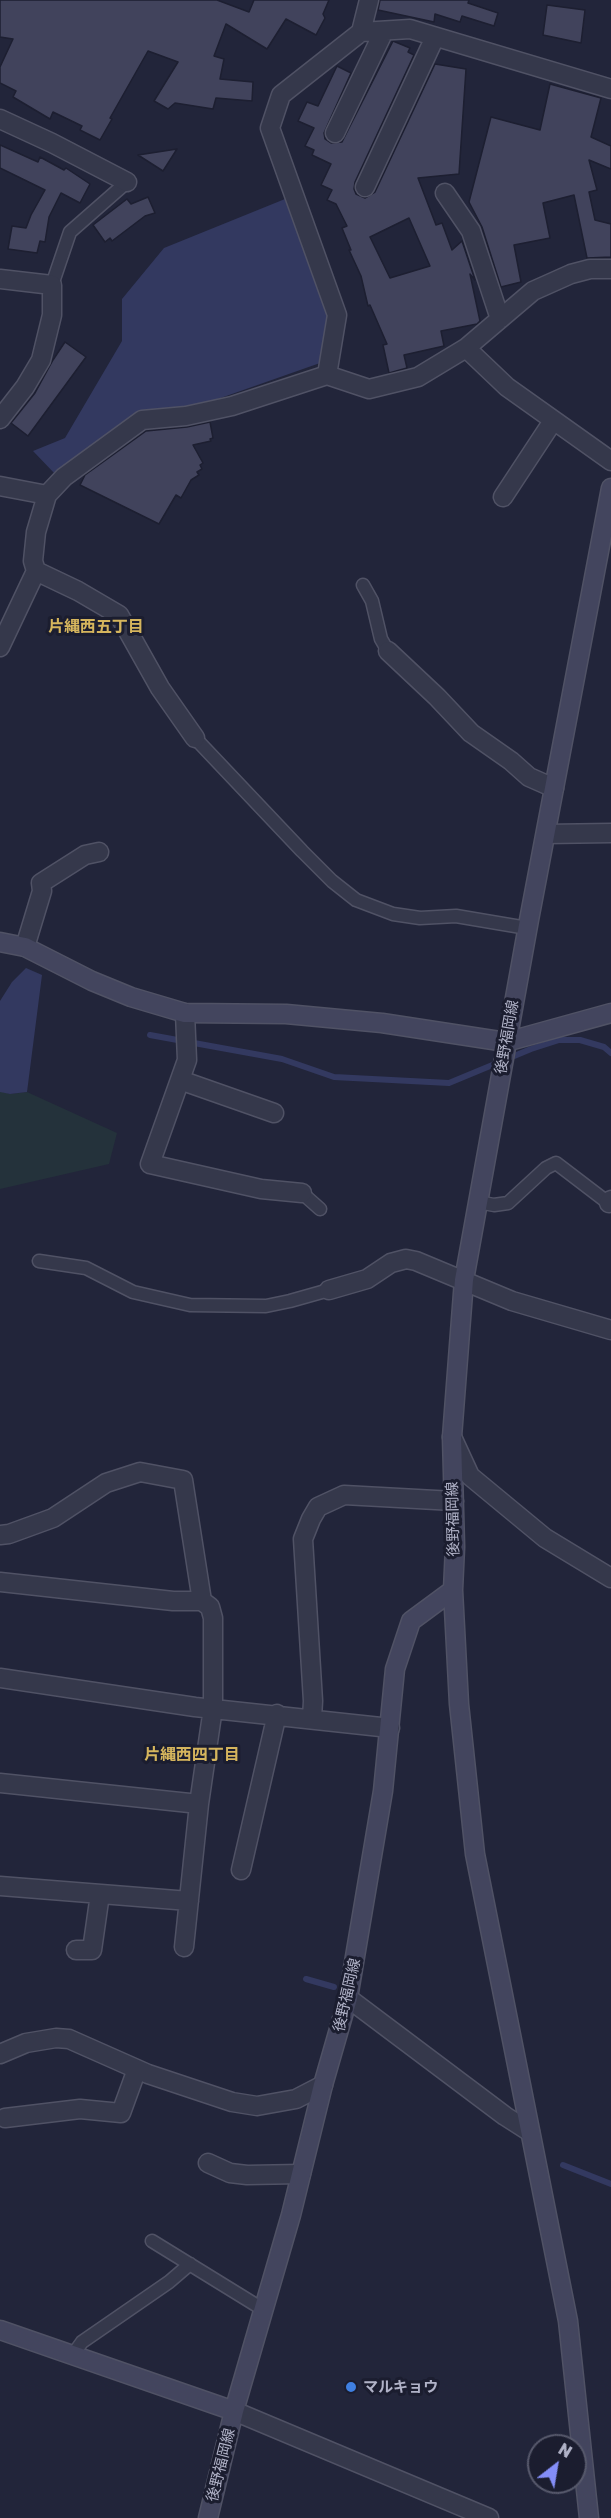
<!DOCTYPE html>
<html>
<head>
<meta charset="utf-8">
<style>
  body { margin:0 }
  #map { position:relative; width:611px; height:2518px; overflow:hidden; background:#22253a; font-family:"Golos Text",sans-serif }
  canvas { display:block }
  .north { position:absolute; left:527px; top:2434px; width:60px; height:60px; box-sizing:border-box; background:#1b1d2f; border:2px solid #57596c; border-radius:50%; rotate:31deg; font-size:16px; font-weight:700; line-height:24px; text-align:center; color:#b0b2c7 }
  .north::after { content:''; display:block; margin:auto; width:21px; height:27px; background:#848ef8; clip-path:polygon(50% 0,100% 100%,50% 72%,0 100%) }
</style>
</head>
<body>
<div id="map">
<canvas width="611" height="2518"></canvas>
<div class="north">N</div>
</div>
<script>
const g = document.querySelector('canvas').getContext('2d');
g.lineJoin = 'round';
function fill(path, color) {
  g.fillStyle = color;
  g.fill(path, 'evenodd');
}
function poly(rows) {
  const path = new Path2D();
  for (const r of rows) {
    path.moveTo(r[0], r[1]);
    for (let i = 2; i < r.length; i += 2) path.lineTo(r[i], r[i + 1]);
  }
  return path;
}
function strokePath(path, color, width, dash) {
  g.strokeStyle = color;
  g.lineWidth = width;
  g.lineCap = dash ? 'butt' : 'round';
  g.setLineDash(dash || []);
  g.stroke(path);
}
function write(font, color, halo, rows, align = 'center') {
  g.font = font + ' "Golos Text","Noto Sans JP",sans-serif';
  g.lineWidth = 6;
  g.setLineDash([]);
  g.textBaseline = 'middle';
  g.strokeStyle = halo;
  g.fillStyle = color;
  for (const [text, x, y, turn = 0] of rows) {
    g.save();
    g.translate(x, y);
    g.rotate((+turn || 0) * Math.PI / 180);
    g.textAlign = isNaN(turn) ? turn : align;
    if (halo) g.strokeText(text, 0, 0);
    g.fillText(text, 0, 0);
    g.restore();
  }
}
fill(poly([
  [0,1091,10,1094,27,1092,117,1133,109,1164,0,1189]
]), '#24323b');
fill(poly([
  [285,199,330,318,320,363,195,407,137,415,56,475,33,451,65,438,122,341,122,299,164,248],
  [26,968,42,975,27,1092,10,1094,0,1092,0,1001,12,982]
]), '#333960');
strokePath(poly([
  [150,1035,282,1059,334,1077,449,1083,531,1049,559,1040,580,1040,604,1047,611,1053],
  [306,1979,334,1987],
  [563,2165,611,2184]
]), '#333960', 6);
const building = poly([
  [0,0,217,0,249,12,254,0,329,0,323,14,325,18,316,35,286,19,267,49,226,24,214,56,224,59,220,79,253,82,252,101,216,98,213,109,175,103,168,109,154,101,178,62,148,51,110,118,112,119,100,140,80,130,82,126,53,112,50,119,13,97,16,91,0,83,0,67,13,39,0,37,0,0],
  [380,0,469,0,468,3,498,13,494,26,462,16,460,22,435,14,434,22,378,10,380,0],
  [547,5,585,10,581,43,543,35,547,5],
  [393,41,410,48,408,52,414,55,355,182,354,189,356,194,365,198,375,192,435,64,466,69,459,174,418,178,436,225,442,223,452,250,462,241,475,280,470,274,480,321,477,324,441,331,444,346,404,355,407,368,389,373,383,345,387,344,370,305,368,306,361,276,349,250,351,250,342,228,347,226,336,204,327,200,332,190,321,185,331,164,312,155,314,150,305,146,314,128,298,121,307,102,318,106,337,66,351,73,324,133,325,139,331,143,342,142,393,41],
  [409,218,430,266,390,278,370,237,409,218],
  [550,84,601,98,591,137,611,146,611,169,589,160,597,190,589,192,595,220,611,224,611,257,587,258,574,195,543,203,550,238,514,245,521,282,501,287,482,227,469,202,491,117,540,130,550,84],
  [0,145,38,162,40,157,64,170,66,168,90,184,80,203,61,193,49,217,45,242,40,241,37,253,8,249,12,226,26,228,31,215,45,190,0,168,0,145],
  [177,149,163,171,138,155,177,149],
  [148,197,155,213,145,216,112,241,110,238,105,242,93,225,127,199,131,204,148,197],
  [65,342,86,357,28,436,11,423,35,393,53,360,65,342],
  [210,422,213,438,210,439,211,441,193,445,203,463,200,465,202,469,197,472,199,475,191,480,181,498,176,495,159,524,80,485,85,475,146,431,187,427,210,422]
]);
fill(building, '#41435c');
strokePath(building, '#1d1f31', 1.5);
const lane = poly([
  [52,285,70,232,127,182],
  [363,585,372,601,381,639,388,651],
  [195,738,302,851,332,881,356,900,393,914,420,918,456,916,527,928],
  [302,1193,320,1209],
  [478,1202,494,1205,508,1203,546,1168,556,1163,611,1205],
  [39,1261,86,1268,133,1292,190,1305,266,1306,290,1301,329,1290],
  [152,2241,264,2310],
  [72,2356,82,2342,169,2282,190,2264]
]);
const street = poly([
  [361,32,410,29,611,89],
  [0,119,52,143,127,182],
  [335,133,384,31],
  [365,187,435,37],
  [445,193,471,231,500,319],
  [0,279,52,285,52,315,41,360,25,387,0,419],
  [466,348,507,387,611,461],
  [327,375,369,389,418,377,466,348,533,291,571,274,590,269,611,269],
  [0,486,47,495],
  [503,497,553,421],
  [36,571,78,591,119,615,160,688,195,738],
  [0,647,36,571,33,561,36,532,47,495,64,477,142,420,186,416,232,406,327,375,337,315,270,128,281,95,361,32,369,0],
  [388,651,437,697,471,733,511,761,529,777,554,788],
  [546,834,611,833],
  [25,947,42,891,41,883,85,855,99,852],
  [185,1013,187,1060,150,1164,261,1189,302,1193],
  [180,1080,274,1113],
  [609,1203,611,1200],
  [329,1290,367,1279,391,1263,406,1259,416,1261,512,1301,611,1330],
  [452,1437,470,1476,545,1538,611,1578],
  [0,1535,9,1534,53,1518,106,1483,140,1472,183,1480,202,1601],
  [0,1582,173,1601,202,1601,210,1607,213,1618,213,1708,199,1804,184,1947],
  [0,1678,195,1707,390,1728],
  [312,1718,313,1701,303,1539,311,1519,318,1507,344,1495,454,1501],
  [0,1783,199,1804],
  [241,1870,277,1714],
  [0,1886,189,1901],
  [76,1950,92,1950,100,1894],
  [348,1998,505,2116,530,2132],
  [0,2054,26,2043,56,2038,69,2039,148,2074,232,2102,257,2106,296,2099,323,2085],
  [5,2118,80,2109,121,2113,137,2069],
  [208,2163,230,2173,247,2175,301,2174],
  [234,2411,489,2518]
]);
const secondary = poly([
  [0,942,25,947,92,981,131,997,185,1013,286,1014,382,1023,506,1042,611,1013],
  [0,2330,234,2411],
  [208,2518,234,2411,291,2215,323,2085,348,1998,383,1791,395,1669,411,1621,453,1590],
  [589,2518,568,2321,475,1854,459,1704,453,1590,455,1547,452,1437,464,1280,529,920,611,488]
]);
strokePath(lane, '#505265', 15);
strokePath(street, '#505265', 21);
strokePath(secondary, '#505265', 21);
strokePath(lane, '#35384b', 12);
strokePath(street, '#35384b', 18);
strokePath(secondary, '#43455e', 18);
for (const [x, y, r, color] of [
  [351,2387,6,"#3f7fe0"]
]) {
  const dot = new Path2D();
  dot.arc(x, y, r, 0, 2 * Math.PI);
  g.fillStyle = color;
  g.fill(dot);
  strokePath(dot, '#1b1d2f', 2);
}
write('15px', '#b0b2c7', '#1b1d2f', [
  ["後野福岡線",507,1037,-80],
  ["後野福岡線",453,1519,-91],
  ["後野福岡線",347,1995,-77],
  ["後野福岡線",221,2465,-76]
]);
write('bold 15px', '#b0b2c7', '#1b1d2f', [
  ["マルキョウ",363,2387]
], 'left');
write('bold 16px', '#d5b55d', '#1b1d2f', [
  ["片縄西五丁目",96,627],
  ["片縄西四丁目",192,1755]
]);
</script>
</body>
</html>
